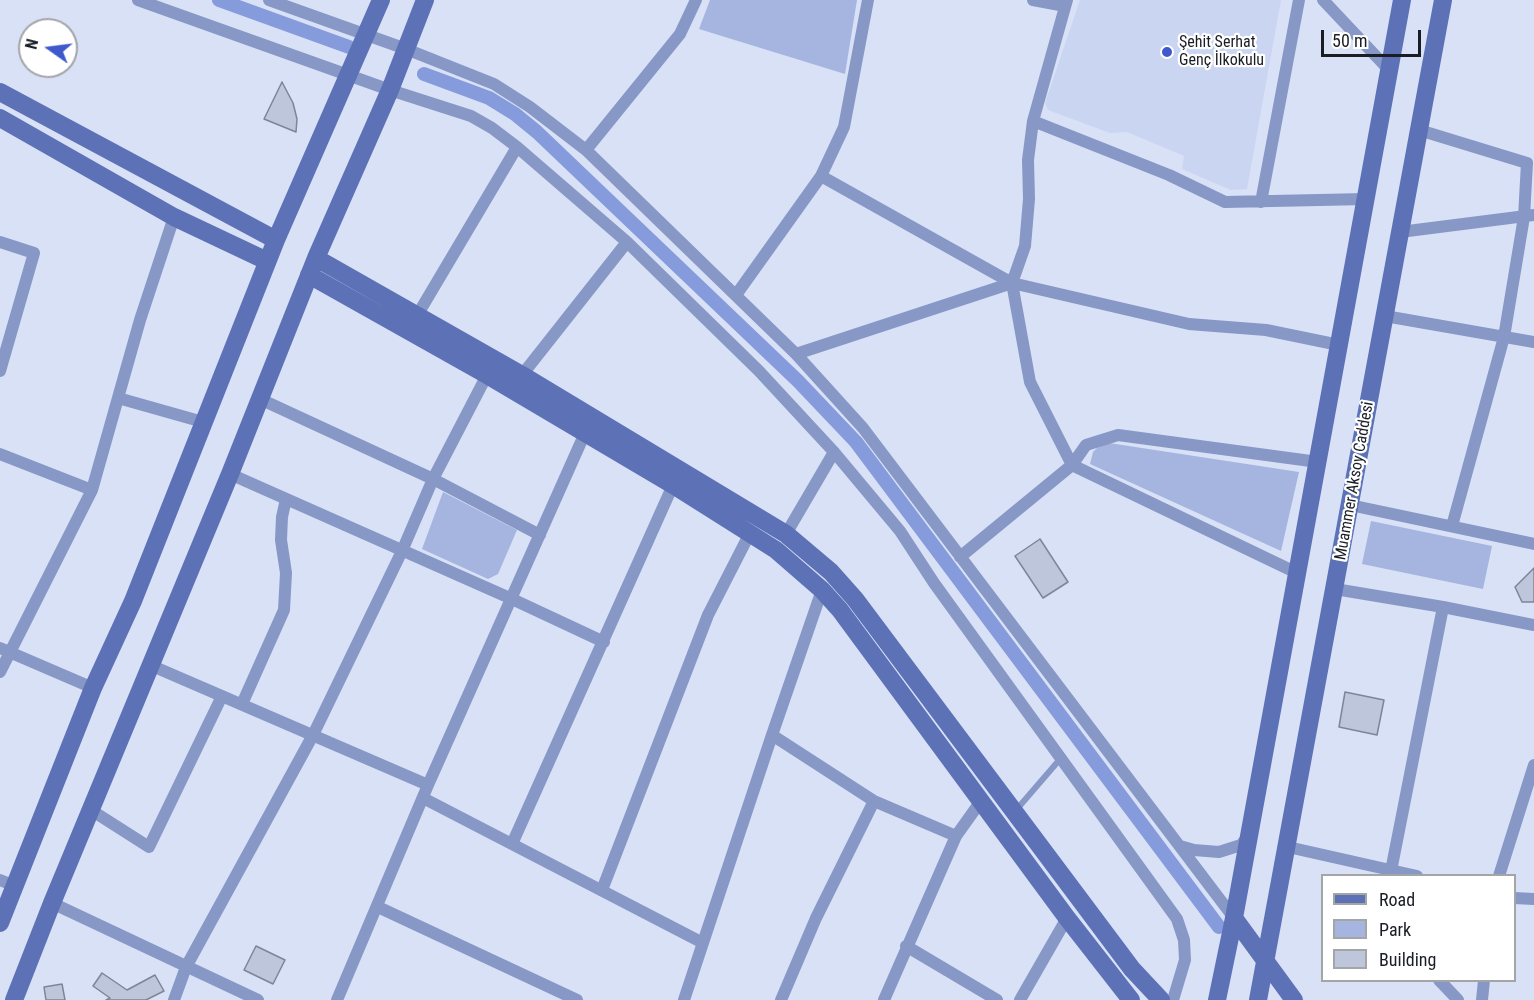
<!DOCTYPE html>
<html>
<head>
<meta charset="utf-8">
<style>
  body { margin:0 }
  #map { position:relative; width:1534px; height:1000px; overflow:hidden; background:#d9e1f7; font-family:"Roboto Condensed",sans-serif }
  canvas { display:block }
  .legend { position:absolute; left:1321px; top:874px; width:195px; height:108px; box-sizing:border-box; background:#fff; border:2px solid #a3a5a7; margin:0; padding:8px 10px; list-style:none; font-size:18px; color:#1a1d24 }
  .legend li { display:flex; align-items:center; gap:12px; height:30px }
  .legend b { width:30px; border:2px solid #a3a5a7 }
  .north { position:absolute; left:18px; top:18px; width:60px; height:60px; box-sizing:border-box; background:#fff; border:2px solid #a3a5a7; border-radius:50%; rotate:284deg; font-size:16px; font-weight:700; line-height:24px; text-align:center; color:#1a1d24 }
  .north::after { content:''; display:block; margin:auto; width:21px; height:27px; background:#3f59cc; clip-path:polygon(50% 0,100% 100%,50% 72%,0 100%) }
  .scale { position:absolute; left:1321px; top:30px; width:100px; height:27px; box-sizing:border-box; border:3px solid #1a1d24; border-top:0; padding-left:8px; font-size:18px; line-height:21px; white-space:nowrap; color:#1a1d24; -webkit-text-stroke:4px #fff; paint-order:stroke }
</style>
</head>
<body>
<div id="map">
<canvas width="1534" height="1000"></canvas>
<ul class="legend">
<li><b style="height:8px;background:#5d72b6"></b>Road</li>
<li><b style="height:16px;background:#a5b5e0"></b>Park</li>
<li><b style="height:16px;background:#bec6db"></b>Building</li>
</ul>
<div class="north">N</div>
<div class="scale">50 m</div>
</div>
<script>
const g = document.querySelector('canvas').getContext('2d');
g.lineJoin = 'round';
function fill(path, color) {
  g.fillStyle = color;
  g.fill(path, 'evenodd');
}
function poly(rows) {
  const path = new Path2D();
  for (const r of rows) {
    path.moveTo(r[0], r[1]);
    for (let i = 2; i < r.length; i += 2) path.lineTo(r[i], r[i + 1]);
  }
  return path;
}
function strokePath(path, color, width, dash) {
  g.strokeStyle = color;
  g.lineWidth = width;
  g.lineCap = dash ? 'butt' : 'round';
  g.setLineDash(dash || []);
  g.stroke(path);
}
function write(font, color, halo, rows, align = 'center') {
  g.font = font + ' "Roboto Condensed",sans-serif';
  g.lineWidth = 4.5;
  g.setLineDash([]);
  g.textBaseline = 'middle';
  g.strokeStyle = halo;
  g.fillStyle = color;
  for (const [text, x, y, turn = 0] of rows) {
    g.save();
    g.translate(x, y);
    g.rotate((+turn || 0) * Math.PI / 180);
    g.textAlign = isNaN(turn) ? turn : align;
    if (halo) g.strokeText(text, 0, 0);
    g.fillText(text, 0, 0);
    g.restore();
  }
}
fill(poly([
  [1080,0,1281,0,1247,189,1231,190,1182,169,1184,156,1127,132,1110,133,1048,110,1045,103]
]), '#cad5f1');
fill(poly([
  [710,0,857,0,845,74,699,29],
  [1109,443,1299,472,1281,551,1090,464,1093,452,1097,448],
  [443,492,517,530,498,574,488,579,422,549],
  [1371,521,1492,546,1483,589,1362,564]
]), '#a5b5e0');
strokePath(poly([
  [219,0,349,47],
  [424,74,489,98,515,114,537,132,798,381,856,442,1219,927]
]), '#859bdc', 14);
const building = poly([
  [282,82,293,103,297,119,296,132,264,119,282,82],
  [1040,539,1068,582,1043,598,1015,556,1040,539],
  [1534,568,1534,602,1522,602,1515,587,1534,568],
  [1345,692,1384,700,1377,735,1339,727,1345,692],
  [256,946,285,960,273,984,244,970,256,946],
  [102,973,127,990,155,975,164,991,146,1000,106,1000,110,998,93,986,102,973],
  [62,984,65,1000,46,1000,44,987,62,984]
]);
fill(building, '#bec6db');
strokePath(building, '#7e8598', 1.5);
strokePath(poly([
  [1017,809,1061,758]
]), '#8798c6', 6);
strokePath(poly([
  [138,0,390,90,471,116,492,128,517,147,627,242,759,371,834,452,900,531,934,583,1177,919,1184,940,1185,960,1173,1000],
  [269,0,406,49,494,84,530,107,586,150,796,354,863,428,1234,918],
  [1033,0,1065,6],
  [1067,0,1033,121,1028,160,1029,199,1025,246,1012,283,1030,382,1072,465,1086,445,1118,435,1318,462],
  [1323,0,1389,70],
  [1033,121,1169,175,1225,202,1366,199],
  [1419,130,1527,163,1524,217,1504,337,1452,526],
  [586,150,680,34,696,0],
  [821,176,1012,283],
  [1261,202,1299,0],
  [1400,232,1534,215],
  [0,242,34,253,0,371],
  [736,295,821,176,844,127,868,0],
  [418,314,517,147],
  [1385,316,1534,342],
  [796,354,1012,283,1189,324,1266,330,1339,345],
  [522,375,627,242],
  [118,398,203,422],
  [260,399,433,479,540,535],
  [0,454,92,490],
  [230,474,512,599,604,642],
  [1350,505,1534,544],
  [786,534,834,452],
  [960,557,1072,465,1297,573],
  [1335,589,1443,607,1390,876],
  [1443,607,1534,625],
  [0,648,93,688],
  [150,665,428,785],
  [0,672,92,490,140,320,174,217],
  [242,704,284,610,286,573,281,540,282,517,286,499],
  [772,735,874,801,956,836],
  [423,798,703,943],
  [91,810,149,847,222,696],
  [512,844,673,485],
  [1180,846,1194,850,1219,852,1241,845,1249,835],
  [1288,847,1417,876],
  [1499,876,1534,765],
  [0,880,15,886],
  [602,890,708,615,750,533],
  [1514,898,1534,899],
  [52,903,258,1000],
  [378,907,577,1000],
  [906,946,997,1000],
  [1439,980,1458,1000],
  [174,1000,186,967,313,735,402,551,433,479,487,375],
  [337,1000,428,785,585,433],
  [684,1000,772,735,822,590],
  [781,1000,816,918,874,801],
  [884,1000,956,836,981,801],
  [1020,1000,1067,918],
  [1482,1000,1484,980]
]), '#8798c6', 12);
strokePath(poly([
  [0,92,276,240],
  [0,118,174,217,267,261],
  [316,258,522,375,786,534,831,572,855,599,1132,969,1161,1000],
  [309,275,487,375,673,485,776,550,822,590,840,610,1067,918,1131,1000],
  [1234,918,1294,1000],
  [0,923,93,688,133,601,276,240,381,0],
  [14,1000,52,903,230,474,316,258,390,90,425,0],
  [1217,1000,1234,918,1402,0],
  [1258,1000,1443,0]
]), '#5d72b6', 18);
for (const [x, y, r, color] of [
  [1167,52,6,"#3f59cc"]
]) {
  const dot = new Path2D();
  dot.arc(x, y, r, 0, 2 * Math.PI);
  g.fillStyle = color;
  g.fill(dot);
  strokePath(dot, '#fff', 2);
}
write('16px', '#1a1d24', '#fff', [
  ["Şehit Serhat",1179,43],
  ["Genç İlkokulu",1179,61]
], 'left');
write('16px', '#1a1d24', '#fff', [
  ["Muammer Aksoy Caddesi",1355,481,-80]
]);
</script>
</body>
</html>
